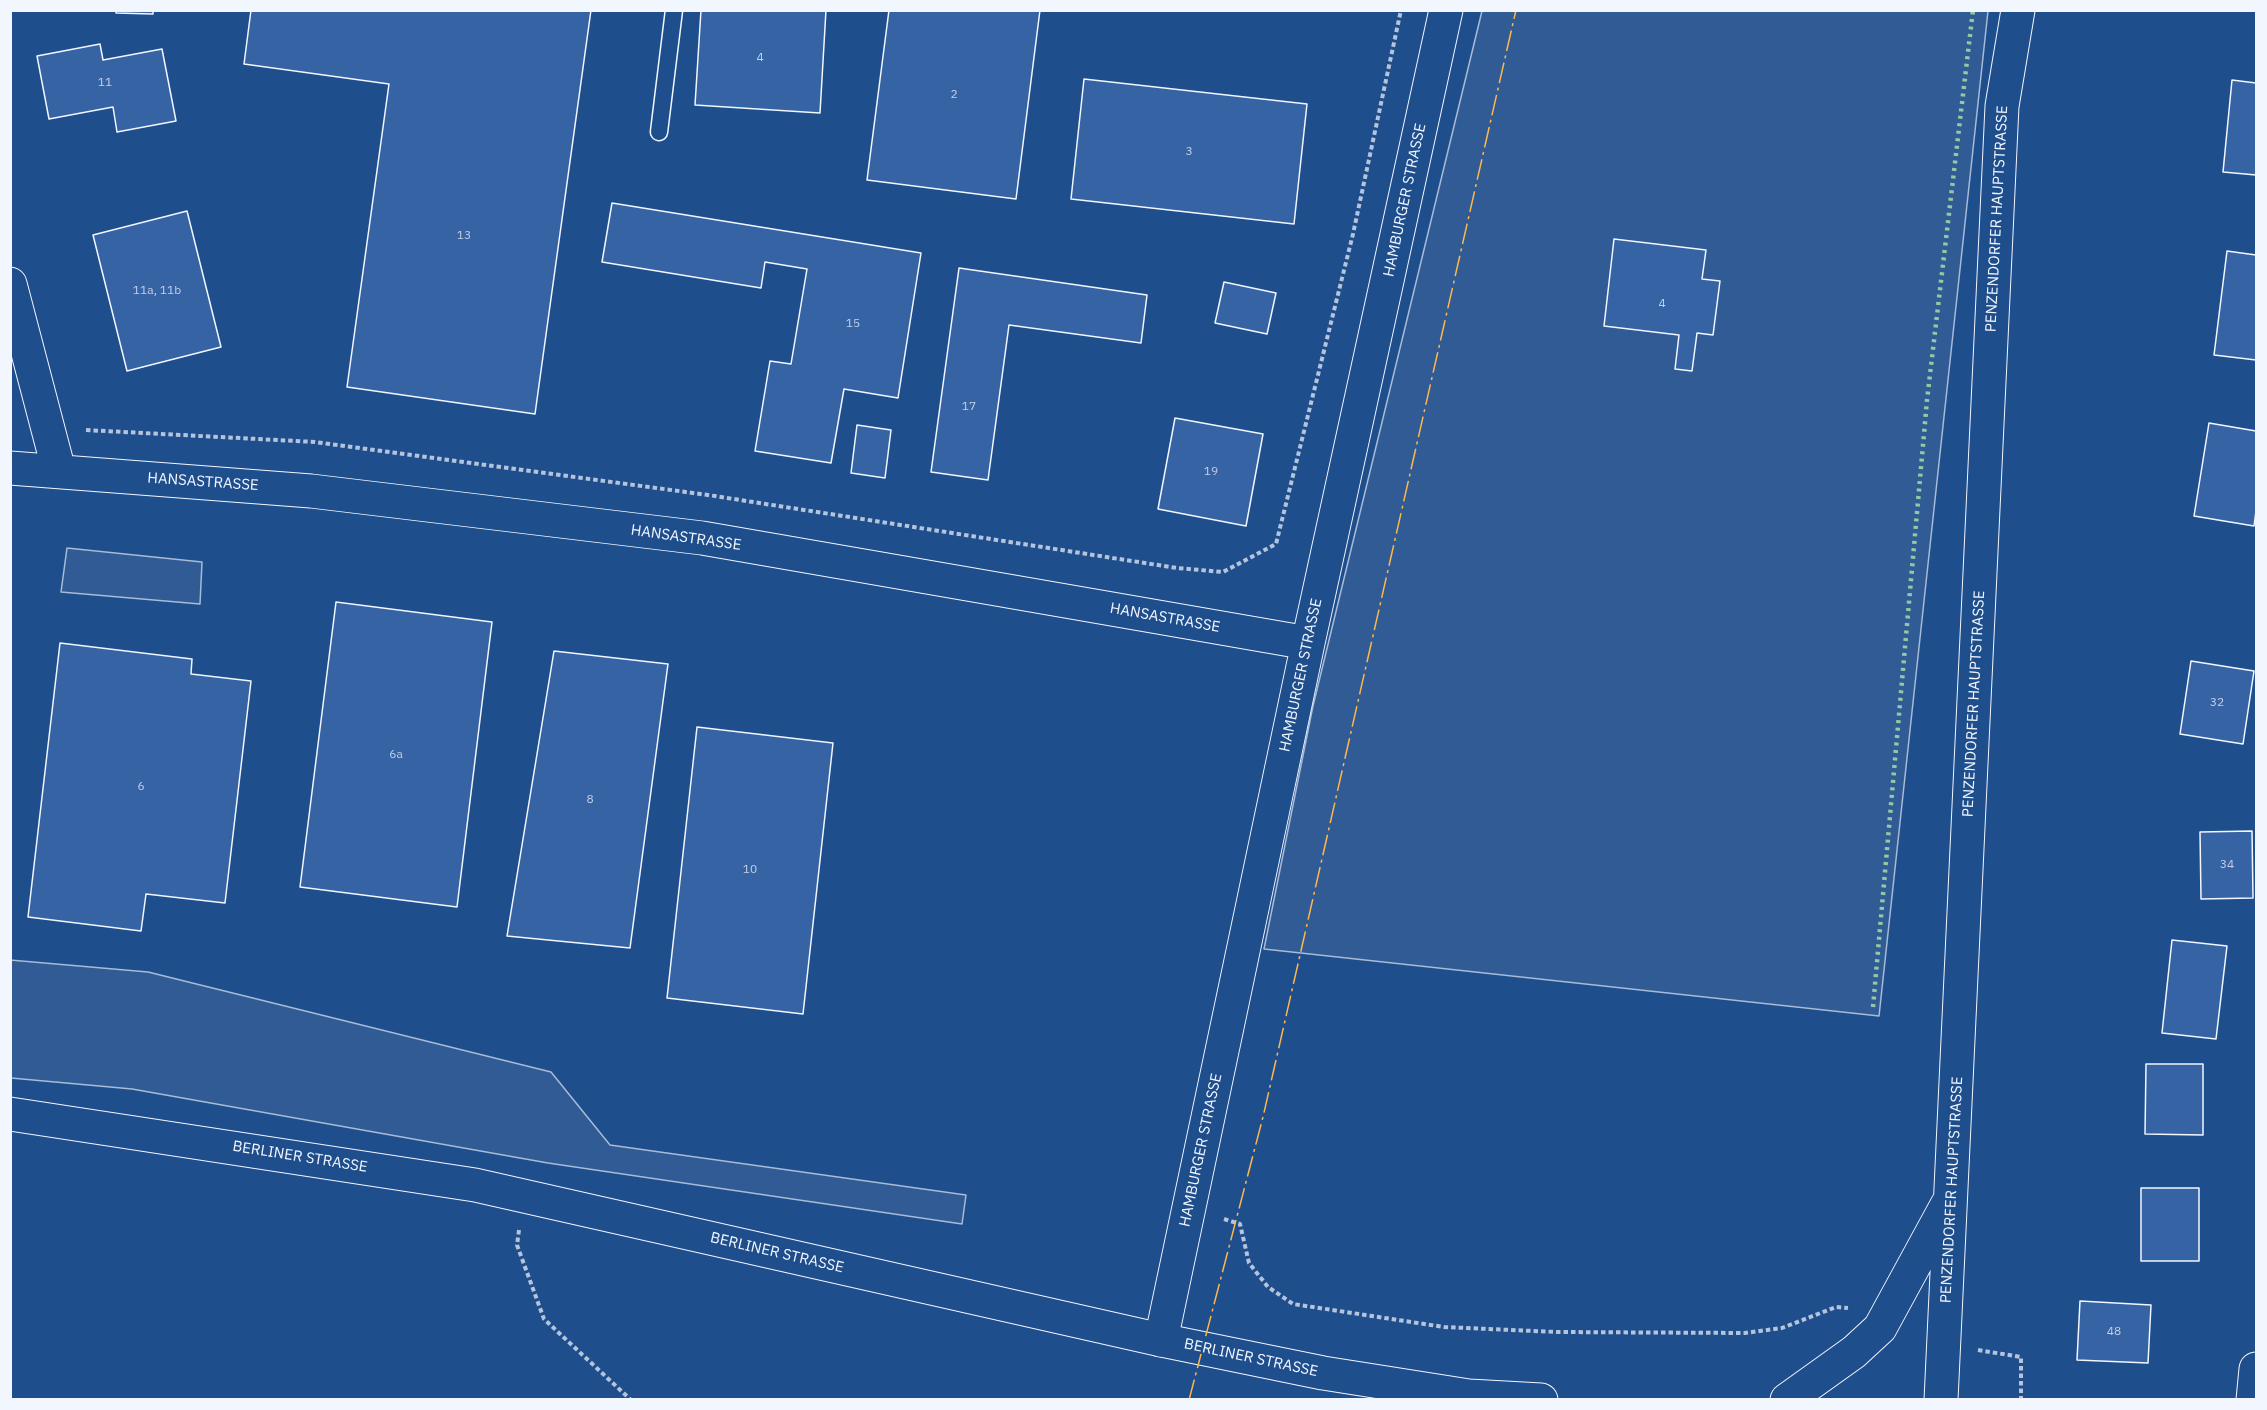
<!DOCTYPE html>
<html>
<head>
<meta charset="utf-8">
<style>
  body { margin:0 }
  #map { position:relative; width:2267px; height:1410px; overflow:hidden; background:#1f4e8c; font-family:"IBM Plex Sans",sans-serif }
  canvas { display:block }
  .frame { position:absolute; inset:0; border:12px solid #f2f6ff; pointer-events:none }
</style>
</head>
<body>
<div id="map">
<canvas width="2267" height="1410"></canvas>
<div class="frame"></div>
</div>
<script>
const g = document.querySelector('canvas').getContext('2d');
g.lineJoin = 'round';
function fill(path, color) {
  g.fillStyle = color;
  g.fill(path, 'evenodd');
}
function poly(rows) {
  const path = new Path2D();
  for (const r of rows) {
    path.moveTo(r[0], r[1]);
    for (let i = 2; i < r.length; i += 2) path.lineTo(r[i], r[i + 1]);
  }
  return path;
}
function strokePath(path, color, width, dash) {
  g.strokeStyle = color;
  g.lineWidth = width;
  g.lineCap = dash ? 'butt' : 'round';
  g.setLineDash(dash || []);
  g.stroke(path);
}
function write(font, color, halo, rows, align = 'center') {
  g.font = font + ' "IBM Plex Sans",sans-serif';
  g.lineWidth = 4.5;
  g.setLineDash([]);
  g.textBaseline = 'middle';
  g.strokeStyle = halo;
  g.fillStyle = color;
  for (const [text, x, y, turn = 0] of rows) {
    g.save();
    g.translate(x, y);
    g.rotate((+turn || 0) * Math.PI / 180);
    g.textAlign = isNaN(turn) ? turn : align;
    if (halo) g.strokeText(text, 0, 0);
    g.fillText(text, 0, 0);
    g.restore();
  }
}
const built = poly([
  [1482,11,1988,11,1879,1016,1264,949,1313,706,1482,11],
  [67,548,202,562,200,604,61,592,67,548],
  [10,960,148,972,551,1072,610,1145,966,1195,962,1224,548,1163,132,1089,11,1078,10,960]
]);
fill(built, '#305b95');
strokePath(built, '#a8bbd7', 1.5);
const building = poly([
  [116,10,153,10,153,14,116,13,116,10],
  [251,10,591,10,535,414,347,387,389,84,244,64,251,10],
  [701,10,826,10,820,113,695,105,701,10],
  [889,10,1040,10,1016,199,867,180,889,10],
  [100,44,103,60,162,49,176,121,117,132,113,107,49,119,37,56,100,44],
  [1084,79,1307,104,1294,224,1071,199,1084,79],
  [2232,80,2256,83,2256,175,2223,172,2232,80],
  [612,203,921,253,898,398,844,389,831,463,755,451,770,361,791,364,807,269,765,262,761,288,602,262,612,203],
  [187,211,221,347,127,371,93,235,187,211],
  [1614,239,1706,250,1702,279,1720,281,1713,335,1697,333,1692,371,1675,369,1679,335,1604,326,1614,239],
  [2227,251,2256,255,2256,360,2214,355,2227,251],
  [959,268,1147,295,1141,343,1009,325,988,480,931,472,959,268],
  [1224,282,1276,293,1267,334,1215,323,1224,282],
  [1175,418,1263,434,1246,526,1158,509,1175,418],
  [2209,423,2256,431,2256,511,2254,526,2194,516,2209,423],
  [857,425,891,430,885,478,851,473,857,425],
  [336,602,492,622,457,907,300,887,336,602],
  [60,643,192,659,191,674,251,681,225,903,146,894,141,931,28,917,60,643],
  [554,651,668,664,630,948,507,936,554,651],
  [2191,661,2254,671,2243,744,2180,734,2191,661],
  [697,727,833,743,803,1014,667,998,697,727],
  [2252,831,2253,898,2201,899,2200,832,2252,831],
  [2172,940,2227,946,2216,1039,2162,1033,2172,940],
  [2146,1064,2203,1064,2203,1135,2145,1134,2146,1064],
  [2141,1188,2199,1188,2199,1261,2141,1261,2141,1188],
  [2080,1301,2151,1305,2148,1363,2077,1360,2080,1301]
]);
fill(building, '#3563a3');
strokePath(building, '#f2f6ff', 1.5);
const lane = poly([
  [659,132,674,10]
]);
const street = poly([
  [10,284,59,471],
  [10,468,311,491,702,538,1308,643],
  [1161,1340,1308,643,1446,10],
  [2253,1400,2256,1369]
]);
const secondary = poly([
  [10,1114,475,1185,1161,1340,1323,1373,1469,1396,1541,1400],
  [1787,1400,1854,1352,1880,1328,1947,1205],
  [1941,1400,2002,106,2018,10]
]);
strokePath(lane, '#f2f6ff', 19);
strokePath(street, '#f2f6ff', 35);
strokePath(secondary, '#f2f6ff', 35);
strokePath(poly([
  [86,430,315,442,708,495,1177,568,1223,572,1276,544,1353,234,1401,10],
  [1224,1219,1240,1224,1249,1263,1268,1287,1293,1304,1444,1327,1557,1332,1745,1333,1782,1328,1836,1307,1848,1308],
  [519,1230,517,1245,544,1319,631,1400],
  [1978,1350,2021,1357,2021,1400]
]), '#b3c4dc', 4, [4.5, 3]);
strokePath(lane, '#1f4e8c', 16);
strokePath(street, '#1f4e8c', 33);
strokePath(secondary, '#1f4e8c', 33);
strokePath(poly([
  [1873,1007,1927,400,1973,10]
]), '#97c8a6', 4.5, [3, 4.5]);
strokePath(poly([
  [1189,1400,1263,1117,1516,10]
]), '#ffb74d', 1.5, [21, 4.5, 3, 4.5]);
write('12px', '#c3d1e8', null, [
  ["4",760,58],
  ["11",105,83],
  ["2",954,95],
  ["3",1189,152],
  ["13",464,236],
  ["11a, 11b",157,291],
  ["4",1662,304],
  ["15",853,324],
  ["17",969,407],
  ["19",1211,472],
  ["32",2217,703],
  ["6a",396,755],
  ["6",141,787],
  ["8",590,800],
  ["34",2227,865],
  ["10",750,870],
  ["48",2114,1332]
]);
write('15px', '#f2f6ff', '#1f4e8c', [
  ["HAMBURGER STRASSE",1405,200,-78],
  ["PENZENDORFER HAUPTSTRASSE",1997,219,-87],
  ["HANSASTRASSE",203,482,4],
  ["HANSASTRASSE",686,538,8],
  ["HANSASTRASSE",1165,618,10],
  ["HAMBURGER STRASSE",1301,675,-78],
  ["PENZENDORFER HAUPTSTRASSE",1974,704,-87],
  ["HAMBURGER STRASSE",1201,1150,-78],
  ["BERLINER STRASSE",300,1157,9],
  ["PENZENDORFER HAUPTSTRASSE",1952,1190,-87],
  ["BERLINER STRASSE",777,1253,13],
  ["BERLINER STRASSE",1251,1358,12]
]);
</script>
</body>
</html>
